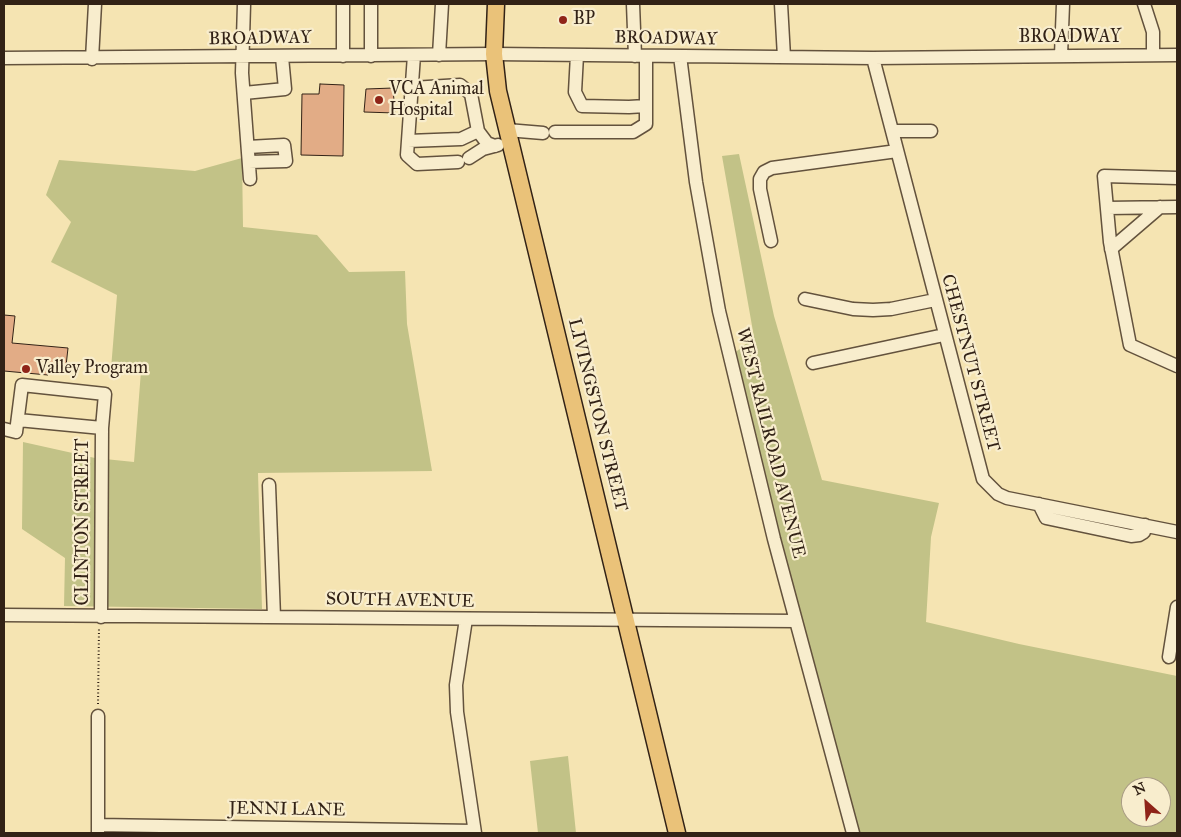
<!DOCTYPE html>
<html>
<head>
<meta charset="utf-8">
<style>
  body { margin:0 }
  #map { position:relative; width:1181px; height:837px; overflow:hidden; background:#f5e4b2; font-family:"IM FELL Great Primer",serif }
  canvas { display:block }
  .frame { position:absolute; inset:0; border:5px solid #322216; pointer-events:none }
  .north { position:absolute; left:1121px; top:777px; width:50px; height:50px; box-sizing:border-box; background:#f8edcd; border:1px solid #a99c84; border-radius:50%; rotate:334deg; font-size:14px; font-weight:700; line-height:20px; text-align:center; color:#322216 }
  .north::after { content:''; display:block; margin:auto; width:18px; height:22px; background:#8f2418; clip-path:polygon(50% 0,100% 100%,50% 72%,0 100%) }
</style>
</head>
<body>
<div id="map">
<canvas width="1181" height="837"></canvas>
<div class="frame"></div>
<div class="north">N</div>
</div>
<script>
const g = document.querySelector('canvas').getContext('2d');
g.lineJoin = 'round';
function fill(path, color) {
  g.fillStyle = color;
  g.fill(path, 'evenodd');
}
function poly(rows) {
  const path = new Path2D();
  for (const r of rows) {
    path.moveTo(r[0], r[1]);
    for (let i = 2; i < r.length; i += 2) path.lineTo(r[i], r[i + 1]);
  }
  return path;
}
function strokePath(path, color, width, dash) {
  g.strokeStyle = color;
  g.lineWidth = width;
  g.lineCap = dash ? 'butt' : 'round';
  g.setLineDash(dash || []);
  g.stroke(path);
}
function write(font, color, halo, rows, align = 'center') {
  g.font = font + ' "IM FELL Great Primer",serif';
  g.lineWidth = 4.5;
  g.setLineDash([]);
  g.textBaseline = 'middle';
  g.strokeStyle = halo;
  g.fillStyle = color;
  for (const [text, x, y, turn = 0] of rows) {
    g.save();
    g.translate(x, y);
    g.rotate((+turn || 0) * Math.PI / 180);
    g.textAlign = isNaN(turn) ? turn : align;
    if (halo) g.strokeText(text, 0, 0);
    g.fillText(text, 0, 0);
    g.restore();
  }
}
fill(poly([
  [739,154,774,316,822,480,939,503,931,537,926,622,1019,644,1177,676,1177,833,851,833,731,356,754,337,722,156],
  [1131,787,1161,787,1161,817,1131,817],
  [242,158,243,227,317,235,349,272,405,271,407,324,432,471,258,473,262,609,64,606,65,558,22,529,23,442,95,458,134,462,141,371,111,369,117,295,51,262,71,222,46,195,59,160,195,171],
  [568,756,576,833,538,833,530,761]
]), '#c2c287');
const building = poly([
  [320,84,344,85,343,156,301,155,302,94,319,94,320,84],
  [393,88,395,113,364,112,366,89,393,88],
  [4,315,15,316,12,343,68,348,66,366,49,364,48,375,4,371,4,315]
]);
fill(building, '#e2ac86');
strokePath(building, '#322216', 1);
const minor = poly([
  [244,4,242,73,250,179],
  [633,4,635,56],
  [781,4,784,57],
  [1144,4,1153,32,1153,55],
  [414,55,407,155,417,164,458,162],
  [439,55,442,4],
  [577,55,575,92,582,106,629,107,646,106,646,56],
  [1061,55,1063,4],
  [343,56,343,4],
  [371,56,371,4],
  [680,56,696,182,719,311,774,539,853,833],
  [4,58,494,54,873,58,1177,55],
  [873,58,983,479,998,494,1007,498,1177,532],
  [92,59,95,4],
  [412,88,460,85,471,94,478,131,487,143,495,146],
  [244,93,285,89,282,57],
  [507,130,543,133],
  [892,131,931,131],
  [555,132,633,132,646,124,646,106],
  [408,141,461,139,478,131],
  [248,147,284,145,286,161,249,162],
  [469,158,483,149,498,145],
  [1177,178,1104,176,1110,242,1130,345,1177,366],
  [1107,208,1177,207],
  [771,241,760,189,760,179,764,172,772,168,897,151],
  [1111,249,1160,207],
  [805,299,853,309,873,310,891,309,935,300],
  [813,363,944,335],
  [18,420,102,428],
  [4,429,16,432,22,385,105,394,102,428,101,617],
  [269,485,274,617],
  [1039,504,1046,518,1131,536,1139,535,1144,532,1145,525],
  [4,615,796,621],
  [466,619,456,685,457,712,475,833],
  [1169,657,1177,607],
  [98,716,98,833],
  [98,825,474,831]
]);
const major = poly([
  [496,4,494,54,498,91,677,833]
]);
strokePath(minor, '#63523d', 15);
strokePath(major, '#322216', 19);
strokePath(poly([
  [98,704,99,628]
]), '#322216', 2, [1, 2.5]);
strokePath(minor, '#f8edcd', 12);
strokePath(major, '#eac279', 16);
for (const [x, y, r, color] of [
  [563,20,5,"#8f2418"],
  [379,100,5,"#8f2418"],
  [26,369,5,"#8f2418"]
]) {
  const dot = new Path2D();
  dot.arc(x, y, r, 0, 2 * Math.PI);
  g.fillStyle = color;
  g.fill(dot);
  strokePath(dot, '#f8edcd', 2);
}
write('18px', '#322216', '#f8edcd', [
  ["BP",573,20],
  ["VCA Animal",389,90],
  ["Hospital",389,111],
  ["Valley Program",36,369]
], 'left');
write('18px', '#322216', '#f8edcd', [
  ["BROADWAY",1070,38],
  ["BROADWAY",260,39,-1],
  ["BROADWAY",666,39,1],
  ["CHESTNUT STREET",970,363,75],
  ["LIVINGSTON STREET",597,415,76],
  ["WEST RAILROAD AVENUE",770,443,76],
  ["CLINTON STREET",84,522,-90],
  ["SOUTH AVENUE",400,601,1],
  ["JENNI LANE",287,810,1]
]);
</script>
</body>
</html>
